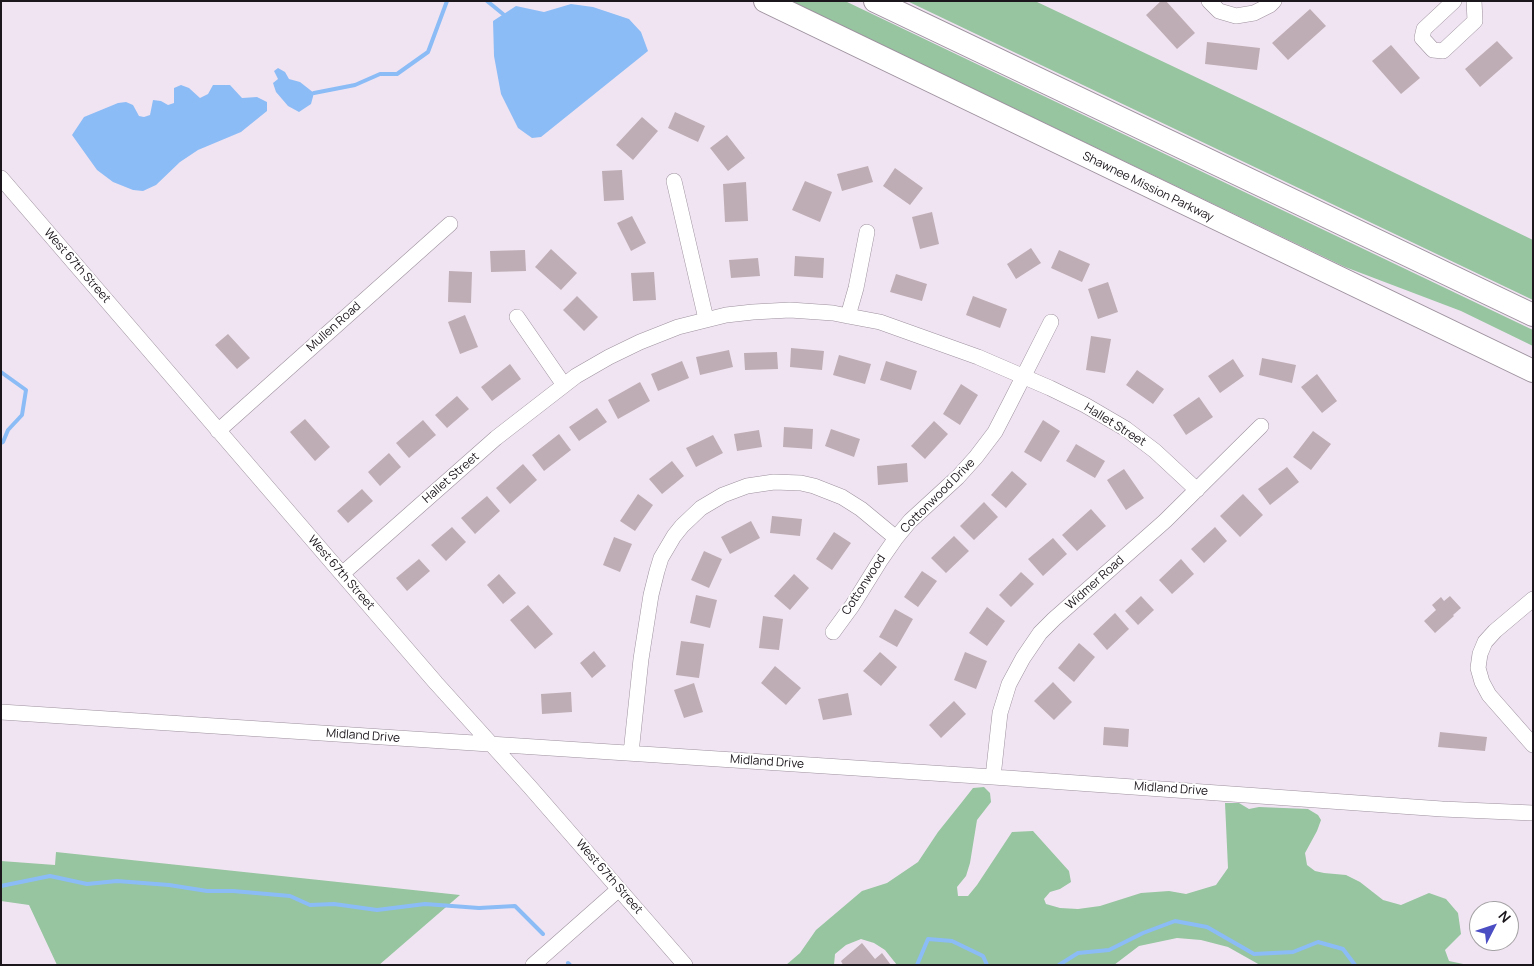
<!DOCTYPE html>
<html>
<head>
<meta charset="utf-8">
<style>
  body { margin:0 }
  #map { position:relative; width:1534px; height:966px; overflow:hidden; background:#f1e4f2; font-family:Manrope,sans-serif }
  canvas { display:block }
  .frame { position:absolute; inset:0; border:2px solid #1b161b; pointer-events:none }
  .north { position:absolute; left:1469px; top:901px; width:50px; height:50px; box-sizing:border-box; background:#fff; border:1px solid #a4a2a4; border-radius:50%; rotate:49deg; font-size:14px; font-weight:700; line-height:20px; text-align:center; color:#1b161b }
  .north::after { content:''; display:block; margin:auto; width:18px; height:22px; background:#4b4dc3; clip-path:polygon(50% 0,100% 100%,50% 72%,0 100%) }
</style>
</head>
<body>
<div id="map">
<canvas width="1534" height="966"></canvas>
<div class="frame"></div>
<div class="north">N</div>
</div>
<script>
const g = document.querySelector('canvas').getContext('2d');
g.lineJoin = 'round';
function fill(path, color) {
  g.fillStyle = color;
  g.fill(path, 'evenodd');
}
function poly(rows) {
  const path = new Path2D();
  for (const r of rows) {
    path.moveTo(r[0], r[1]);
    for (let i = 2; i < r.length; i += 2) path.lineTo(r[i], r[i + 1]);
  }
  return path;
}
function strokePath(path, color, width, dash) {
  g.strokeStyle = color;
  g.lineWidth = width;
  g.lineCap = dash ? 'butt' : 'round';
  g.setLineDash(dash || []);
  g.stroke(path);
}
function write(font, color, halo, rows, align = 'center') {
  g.font = font + ' Manrope,sans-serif';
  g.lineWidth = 4;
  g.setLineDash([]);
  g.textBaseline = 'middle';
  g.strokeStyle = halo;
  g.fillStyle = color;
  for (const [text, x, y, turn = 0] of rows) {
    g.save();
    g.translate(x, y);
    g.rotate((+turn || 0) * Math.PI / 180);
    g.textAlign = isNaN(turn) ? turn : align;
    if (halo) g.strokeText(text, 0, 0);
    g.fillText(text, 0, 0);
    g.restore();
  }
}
fill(poly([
  [790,1,845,1,1533,330,1533,346,1461,311,1345,267],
  [907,1,1035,1,1263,109,1533,240,1533,300],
  [984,787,990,793,991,802,977,820,970,863,966,876,957,887,958,896,968,896,977,885,1012,832,1033,831,1069,871,1071,882,1060,889,1050,892,1044,899,1046,904,1060,908,1078,909,1100,906,1141,893,1169,891,1186,894,1216,885,1228,868,1225,803,1239,803,1249,809,1259,807,1308,809,1318,815,1321,820,1317,831,1305,853,1307,865,1315,871,1324,873,1346,875,1360,882,1383,900,1401,905,1429,893,1446,899,1458,913,1461,934,1445,950,1449,961,1468,965,1260,965,1228,947,1201,940,1177,938,1139,946,1114,965,897,965,885,950,874,943,861,939,846,945,835,954,834,965,786,965,800,953,816,930,862,891,887,883,918,862,938,832,962,802,973,788],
  [56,852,460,895,379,965,57,965,29,905,1,901,1,861,55,865]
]), '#96c5a0');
fill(poly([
  [571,4,593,7,629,19,641,32,648,51,541,137,532,138,518,128,501,94,494,56,493,21,516,6,544,12],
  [278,68,285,72,289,79,300,82,314,93,311,104,299,112,288,106,276,92,273,83,278,79,274,71],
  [181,85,189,88,200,98,208,94,213,85,230,85,242,98,257,97,267,102,267,111,241,132,198,150,180,162,156,185,143,191,133,190,113,182,97,170,72,135,84,117,118,103,126,102,133,105,139,116,144,117,150,115,153,100,161,101,168,105,174,103,174,88]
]), '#8cbcf6');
strokePath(poly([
  [487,1,503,14],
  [314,93,355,85,380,74,397,74,428,52,447,1],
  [1,372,26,390,22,415,8,430,3,442,1,443],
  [1,886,50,876,87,884,117,881,169,885,207,891,233,891,290,896,310,905,334,904,377,910,425,904,479,908,515,906,543,934],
  [568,963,570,965],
  [917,965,928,939,952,941,983,956,987,965],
  [1059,965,1078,953,1109,950,1143,933,1175,921,1207,927,1254,954,1293,952,1318,942,1343,949,1355,965]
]), '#8cbcf6', 4);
fill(poly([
  [1161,1,1166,1,1195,33,1177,49,1146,15],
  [1310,9,1326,26,1288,60,1272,43],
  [1497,41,1513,58,1480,87,1465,69],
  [1207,42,1260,48,1257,70,1205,64],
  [1391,45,1420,78,1401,94,1372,61],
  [675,112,705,126,698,142,668,128],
  [642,117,658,131,633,160,616,145],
  [727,135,745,158,728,171,710,148],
  [868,166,873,182,842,191,837,174],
  [895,168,923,188,910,205,883,186],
  [622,170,624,200,604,201,602,171],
  [805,181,832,192,820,222,792,210],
  [746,182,748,221,725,222,723,184],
  [932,212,939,244,920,249,912,217],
  [632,216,646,243,631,251,617,223],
  [1031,248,1041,263,1016,279,1007,264],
  [551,249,577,273,561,290,535,267],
  [525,250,526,271,491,272,490,251],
  [1059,250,1090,264,1082,282,1051,268],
  [795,256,824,258,823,278,794,276],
  [758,258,760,276,731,278,729,260],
  [449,271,472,272,471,303,448,302],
  [654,272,656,300,633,301,631,273],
  [896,274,927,284,922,301,890,292],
  [1108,282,1118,312,1098,319,1088,289],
  [577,296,598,317,584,331,563,310],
  [973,296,1007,309,1000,328,966,315],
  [465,315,478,347,460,354,448,322],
  [228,334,250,358,237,369,215,345],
  [1091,336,1111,339,1105,373,1086,370],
  [791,348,824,351,822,370,790,367],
  [729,350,733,367,700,375,696,357],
  [777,352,778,369,745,370,744,353],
  [839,355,871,364,865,384,833,375],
  [1262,358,1296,365,1292,383,1259,375],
  [1233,359,1244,376,1220,393,1208,376],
  [682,361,689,378,658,391,651,374],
  [886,361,917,371,911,390,880,380],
  [510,364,521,379,492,401,481,387],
  [1137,370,1164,389,1153,404,1126,385],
  [1317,374,1337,401,1322,413,1301,387],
  [640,382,650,401,618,419,608,400],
  [961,384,978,395,960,425,943,414],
  [457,396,469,409,447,428,435,415],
  [1199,397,1213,417,1186,435,1173,415],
  [597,408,607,422,579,441,569,427],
  [305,419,330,447,315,461,290,432],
  [423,420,436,435,409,458,396,443],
  [1043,420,1060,431,1041,462,1024,452],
  [934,421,948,434,925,459,911,446],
  [784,427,813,429,812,449,783,447],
  [831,429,860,439,854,457,825,446],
  [759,430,762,447,737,451,734,434],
  [1313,431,1331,444,1311,470,1293,457],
  [559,434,571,450,544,471,532,455],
  [713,435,723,453,696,467,686,448],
  [1076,444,1105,461,1095,478,1066,461],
  [389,453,401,467,380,486,368,472],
  [672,461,684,476,662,494,649,479],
  [907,463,908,482,878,485,877,466],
  [523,464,537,480,510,504,496,488],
  [1287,467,1299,482,1270,505,1258,489],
  [1124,469,1144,498,1126,510,1107,480],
  [1012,471,1027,484,1006,508,991,495],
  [362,489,373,501,348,523,337,511],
  [638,494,653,505,635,531,620,521],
  [1243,494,1263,515,1240,537,1220,516],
  [487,496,500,511,475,534,461,518],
  [984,502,998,517,974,540,960,526],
  [1091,509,1106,526,1077,551,1062,535],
  [772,516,802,519,800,536,770,533],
  [751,521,760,538,730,554,721,537],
  [452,527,466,542,446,561,431,545],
  [1215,527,1227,541,1204,563,1191,549],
  [834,532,851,543,832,570,816,559],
  [954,536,969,551,946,573,931,558],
  [614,537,632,544,620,572,603,565],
  [1053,538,1067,554,1043,576,1028,559],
  [704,551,722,559,709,588,691,580],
  [419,559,430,571,407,591,396,578],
  [1181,559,1194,574,1172,594,1159,580],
  [922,571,937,581,918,607,904,597],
  [1021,572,1034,584,1011,607,999,595],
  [499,574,516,593,503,604,487,585],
  [794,574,809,588,790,610,774,596],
  [696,595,717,600,710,628,690,623],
  [1141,596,1154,610,1138,625,1125,611],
  [1450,596,1461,608,1453,615,1454,616,1435,633,1424,621,1436,610,1432,605,1441,597,1444,601],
  [528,605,553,634,535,649,510,620],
  [987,607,1005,621,987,646,969,633],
  [895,609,913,619,897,647,879,637],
  [1115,613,1129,629,1107,650,1093,634],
  [763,616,783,619,779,650,759,648],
  [681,641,704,644,699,678,676,675],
  [1079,643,1095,657,1074,682,1058,668],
  [594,651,606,666,592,678,580,663],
  [880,652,897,667,881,686,863,671],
  [965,652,987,661,976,689,954,680],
  [775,666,801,688,786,705,761,683],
  [1053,682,1072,702,1054,720,1034,701],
  [694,683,703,712,684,718,674,690],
  [571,692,572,712,542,714,541,694],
  [848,693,852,715,823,720,818,699],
  [954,701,966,714,941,738,929,725],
  [1104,727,1129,729,1128,747,1103,745],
  [1440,732,1487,737,1485,751,1438,747],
  [862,943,875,959,882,953,891,965,843,965,841,961]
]), '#beadb4');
const minor = poly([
  [1209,1,1219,11,1236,16,1254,13,1270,5,1274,1],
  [1454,1,1424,29,1422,38,1433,50,1443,51,1475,21,1474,1],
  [1,178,342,574,436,683,530,787,685,965],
  [674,181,706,319],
  [848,316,856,288,867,232],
  [517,317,564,385],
  [218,431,450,224],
  [342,574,496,438,576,376,609,357,640,342,678,327,726,315,753,312,790,310,833,313,848,316,880,322,978,357,1050,388,1085,405,1126,429,1155,451,1197,490],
  [1533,599,1495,631,1485,642,1480,654,1478,668,1482,682,1489,695,1533,745],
  [833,632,852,606,880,561,896,538,910,521,958,477,976,457,995,432,1010,403,1051,322],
  [1,712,993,777,1442,809,1533,813],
  [631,753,641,659,651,595,657,571,661,558,674,536,682,526,701,508,723,495,747,486,774,482,801,483,814,486,842,497,861,509,896,538],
  [993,777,1000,713,1009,684,1023,658,1040,633,1054,619,1165,521,1261,426],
  [533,965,619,889]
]);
const highway = poly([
  [765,1,1533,371],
  [875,1,1533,315]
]);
strokePath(minor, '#9d919e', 16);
strokePath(highway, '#9d919e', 24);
strokePath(minor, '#fff', 15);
strokePath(highway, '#fff', 22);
write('12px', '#1b161b', '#fff', [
  ["Shawnee Mission Parkway",1148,187,26],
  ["West 67th Street",77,266,49],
  ["Mullen Road",334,327,-42],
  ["Hallet Street",1115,425,32],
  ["Hallet Street",451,478,-41],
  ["Cottonwood Drive",938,496,-45],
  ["West 67th Street",341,573,49],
  ["Widmer Road",1095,583,-42],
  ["Cottonwood",864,585,-57],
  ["Midland Drive",363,736,4],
  ["Midland Drive",767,762,4],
  ["Midland Drive",1171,789,4],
  ["West 67th Street",609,877,49]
]);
</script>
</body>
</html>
